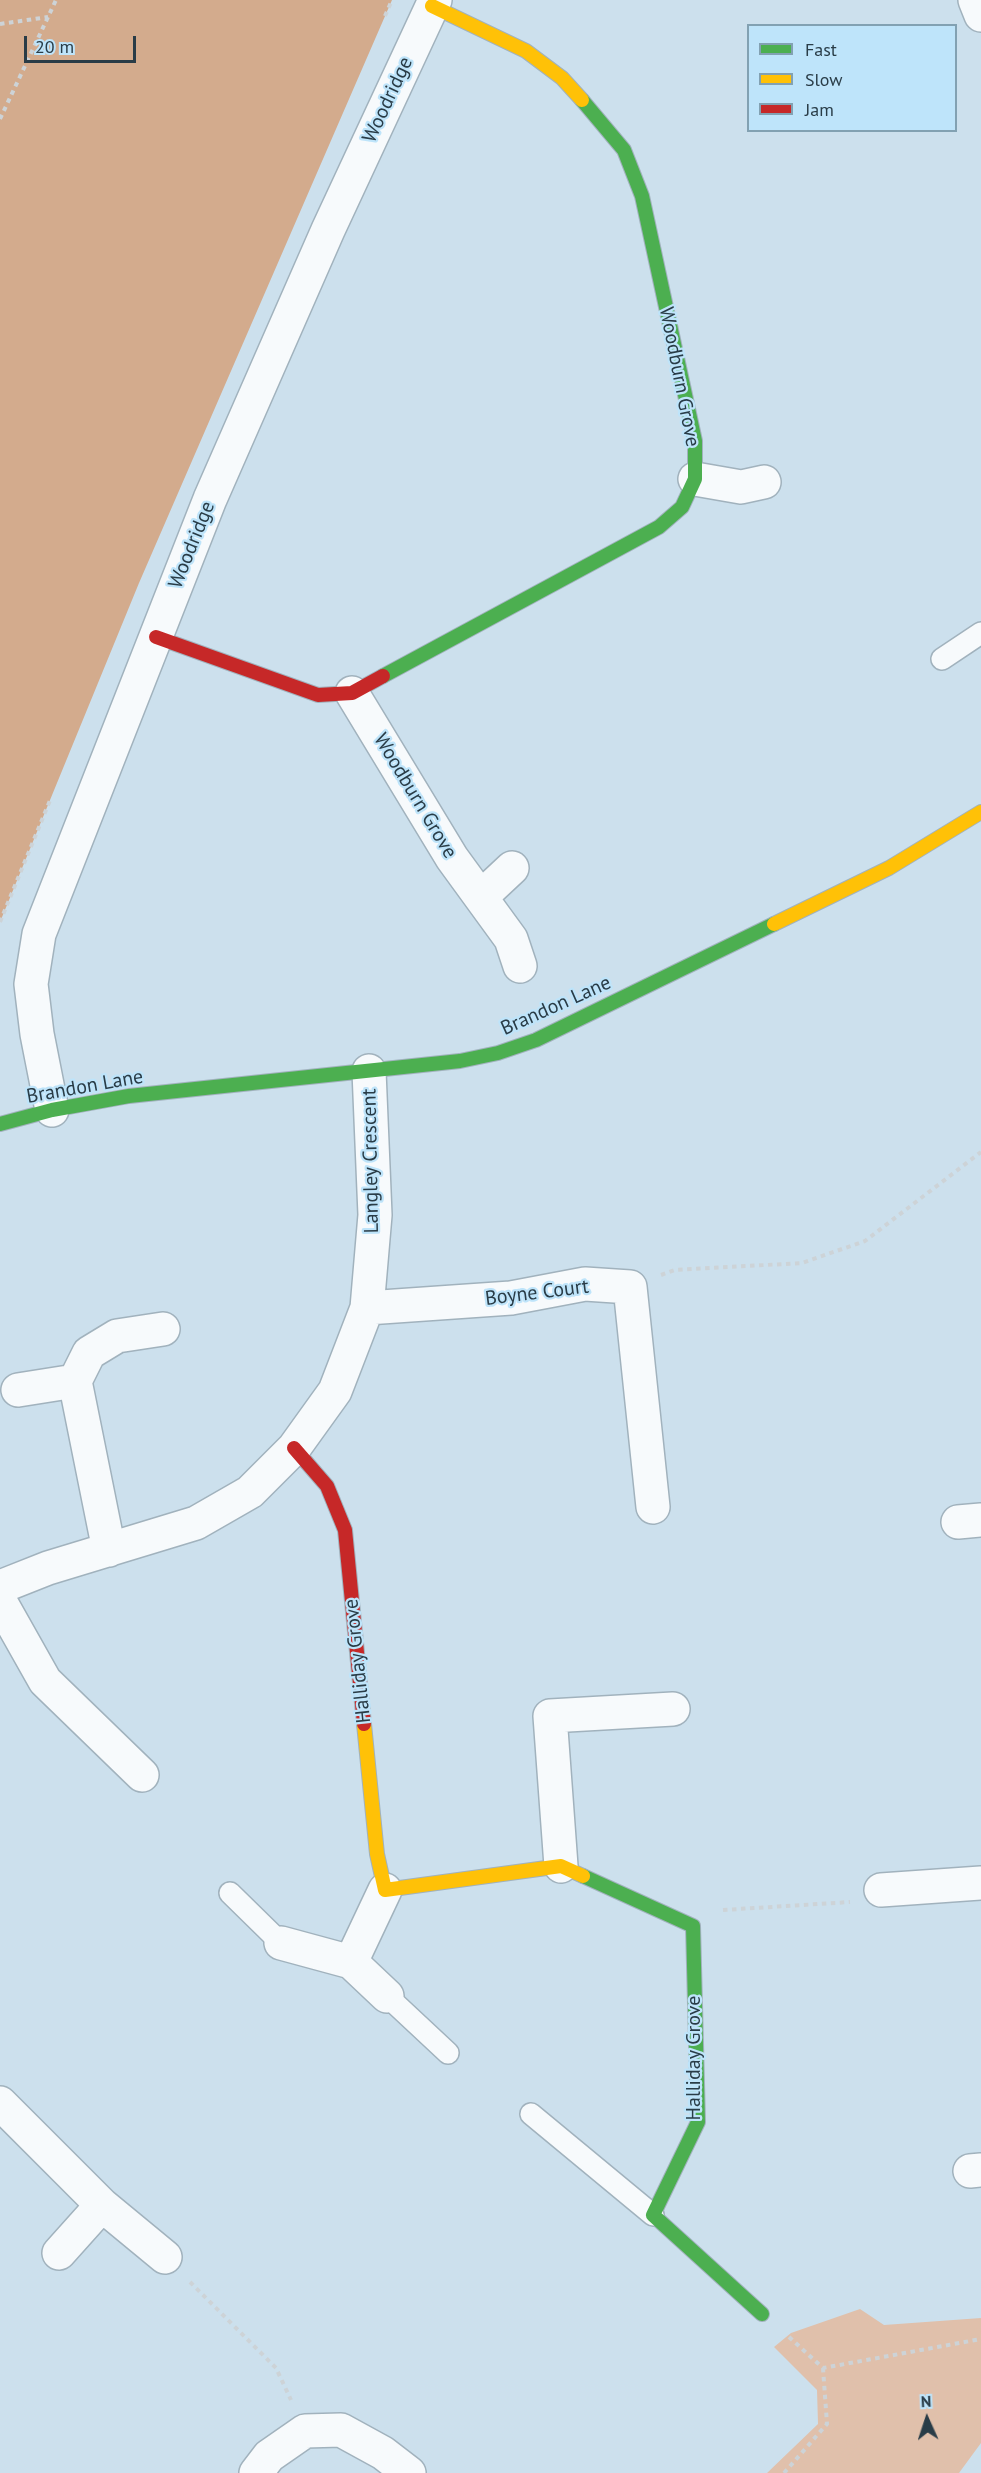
<!DOCTYPE html>
<html>
<head>
<meta charset="utf-8">
<style>
  body { margin:0 }
  #map { position:relative; width:981px; height:2473px; overflow:hidden; background:#cce0ed; font-family:"PT Sans",sans-serif }
  canvas { display:block }
  .legend { position:absolute; left:747px; top:24px; width:210px; height:108px; box-sizing:border-box; background:#bee4fa; border:2px solid #82a1b2; margin:0; padding:8px 10px; list-style:none; font-size:18px; color:#293c47 }
  .legend li { display:flex; align-items:center; gap:12px; height:30px }
  .legend b { width:30px; border:2px solid #82a1b2 }
  .north { position:absolute; left:897px; top:2389px; width:60px; height:60px; -webkit-text-stroke:4px #bee4fa; paint-order:stroke; rotate:357deg; font-size:16px; font-weight:700; line-height:24px; text-align:center; color:#293c47 }
  .north::after { content:''; display:block; margin:auto; width:21px; height:27px; background:#293c47; clip-path:polygon(50% 0,100% 100%,50% 72%,0 100%) }
  .scale { position:absolute; left:24px; top:36px; width:112px; height:27px; box-sizing:border-box; border:3px solid #293c47; border-top:0; padding-left:8px; font-size:18px; line-height:21px; white-space:nowrap; color:#293c47; -webkit-text-stroke:4px #bee4fa; paint-order:stroke }
</style>
</head>
<body>
<div id="map">
<canvas width="981" height="2473"></canvas>
<ul class="legend">
<li><b style="height:8px;background:#4caf50"></b>Fast</li>
<li><b style="height:8px;background:#ffc107"></b>Slow</li>
<li><b style="height:8px;background:#c62828"></b>Jam</li>
</ul>
<div class="north">N</div>
<div class="scale">20 m</div>
</div>
<script>
const g = document.querySelector('canvas').getContext('2d');
g.lineJoin = 'round';
function fill(path, color) {
  g.fillStyle = color;
  g.fill(path, 'evenodd');
}
function poly(rows) {
  const path = new Path2D();
  for (const r of rows) {
    path.moveTo(r[0], r[1]);
    for (let i = 2; i < r.length; i += 2) path.lineTo(r[i], r[i + 1]);
  }
  return path;
}
function strokePath(path, color, width, dash) {
  g.strokeStyle = color;
  g.lineWidth = width;
  g.lineCap = dash ? 'butt' : 'round';
  g.setLineDash(dash || []);
  g.stroke(path);
}
function write(font, color, halo, rows, align = 'center') {
  g.font = font + ' "PT Sans",sans-serif';
  g.lineWidth = 4.5;
  g.setLineDash([]);
  g.textBaseline = 'middle';
  g.strokeStyle = halo;
  g.fillStyle = color;
  for (const [text, x, y, turn = 0] of rows) {
    g.save();
    g.translate(x, y);
    g.rotate((+turn || 0) * Math.PI / 180);
    g.textAlign = isNaN(turn) ? turn : align;
    if (halo) g.strokeText(text, 0, 0);
    g.fillText(text, 0, 0);
    g.restore();
  }
}
fill(poly([
  [860,2309,884,2325,981,2318,981,2443,959,2473,767,2473,818,2424,817,2390,774,2347,791,2333]
]), '#e0c0ab');
fill(poly([
  [0,0,392,0,139,583,0,922]
]), '#d3ab8d');
const lane = poly([
  [942,659,981,633],
  [230,1893,281,1943],
  [387,1996,448,2053],
  [531,2114,653,2215]
]);
const street = poly([
  [975,0,981,15],
  [695,479,741,487,764,482],
  [352,693,452,858,511,939,520,966],
  [481,897,512,868],
  [52,1110,37,1034,31,984,39,934,210,499,328,230,435,0],
  [367,1308,511,1298,585,1284,630,1287,653,1507],
  [18,1390,75,1381],
  [958,1522,981,1520],
  [109,1550,75,1381,89,1353,117,1336,163,1329],
  [0,1587,48,1568,196,1523,250,1492,294,1448,335,1391,367,1308,375,1215,369,1071],
  [0,1601,45,1681,142,1775],
  [561,1866,550,1716,673,1709],
  [385,1890,351,1962,387,1996],
  [881,1890,981,1883],
  [281,1943,351,1962],
  [0,2103,102,2205,165,2257],
  [970,2171,981,2170],
  [59,2253,102,2205],
  [256,2473,269,2456,305,2431,341,2430,383,2453,409,2473]
]);
const fast = poly([
  [383,676,659,527,682,507,695,479,695,441,642,196,624,150,582,100],
  [0,1124,52,1110,129,1096,460,1061,498,1053,536,1040,774,924],
  [583,1876,693,1926,698,2122,653,2215,762,2314]
]);
const slow = poly([
  [432,6,526,51,562,78,582,100],
  [774,924,889,868,981,812],
  [364,1724,377,1854,385,1890,561,1866,583,1876]
]);
const jam = poly([
  [156,637,318,695,352,693,383,676],
  [294,1448,327,1486,345,1530,364,1724]
]);
strokePath(lane, '#a1b2bd', 24);
strokePath(street, '#a1b2bd', 36);
strokePath(fast, '#a1b2bd', 16);
strokePath(slow, '#a1b2bd', 16);
strokePath(jam, '#a1b2bd', 16);
strokePath(poly([
  [385,16,392,0],
  [0,24,48,17],
  [0,119,56,0],
  [0,922,51,798],
  [661,1275,675,1270,802,1263,865,1241,981,1152],
  [723,1910,850,1902],
  [190,2282,276,2368,291,2400],
  [789,2337,823,2368,981,2339],
  [784,2473,827,2424,823,2368]
]), '#cdd3d7', 4, [4.5, 4.5]);
strokePath(lane, '#f7fafc', 21);
strokePath(street, '#f7fafc', 33);
strokePath(fast, '#4caf50', 14);
strokePath(slow, '#ffc107', 14);
strokePath(jam, '#c62828', 14);
write('20px', '#293c47', '#bee4fa', [
  ["Woodridge",388,100,-65],
  ["Woodburn Grove",679,377,79],
  ["Woodridge",192,545,-68],
  ["Woodburn Grove",415,796,59],
  ["Brandon Lane",556,1006,-24],
  ["Brandon Lane",85,1087,-10],
  ["Langley Crescent",371,1161,-91],
  ["Boyne Court",537,1293,-7],
  ["Halliday Grove",358,1661,-96],
  ["Halliday Grove",694,2058,-90]
]);
</script>
</body>
</html>
